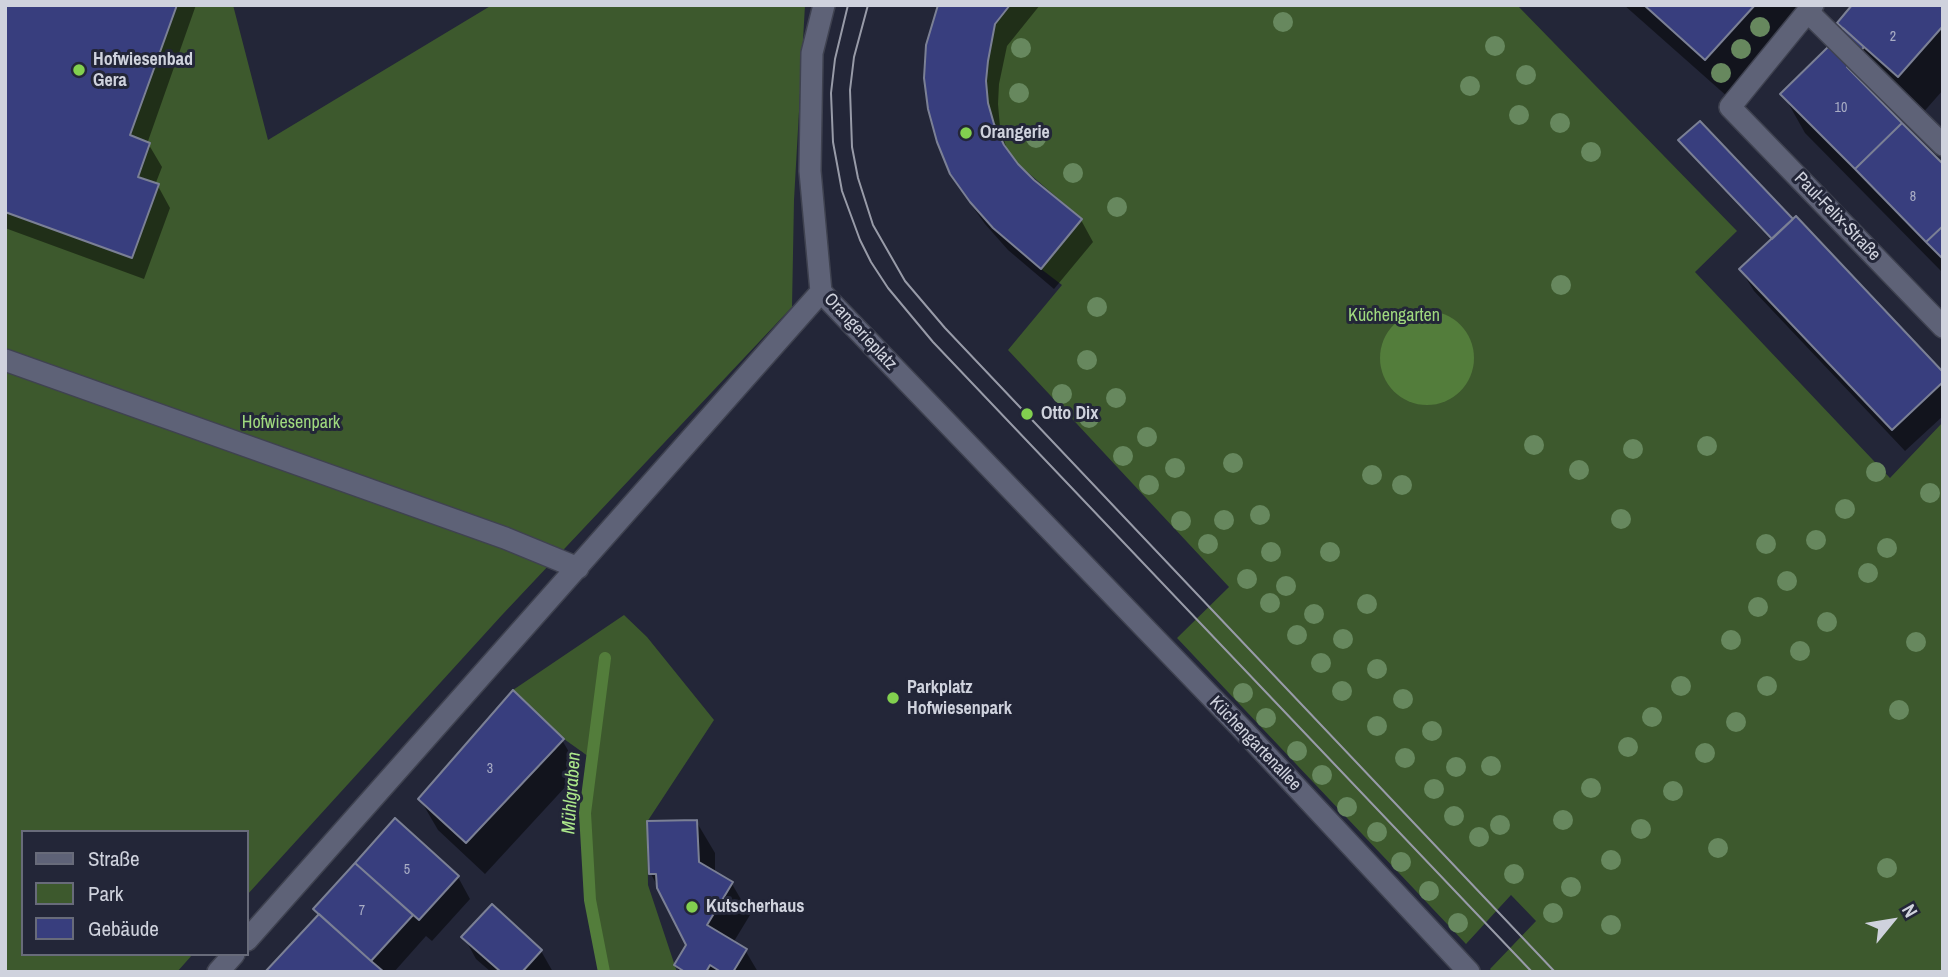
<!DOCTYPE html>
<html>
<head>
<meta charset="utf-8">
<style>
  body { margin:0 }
  #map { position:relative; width:1948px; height:977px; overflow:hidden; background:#232638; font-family:"Archivo Narrow",sans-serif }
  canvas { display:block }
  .frame { position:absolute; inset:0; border:7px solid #cfd2dd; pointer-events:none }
  .legend { position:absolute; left:21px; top:830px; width:228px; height:126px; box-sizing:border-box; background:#232638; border:2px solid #686b7a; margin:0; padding:9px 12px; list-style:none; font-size:21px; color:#cfd2dd }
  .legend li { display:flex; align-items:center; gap:14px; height:35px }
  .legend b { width:35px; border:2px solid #686b7a }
  .north { position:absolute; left:1857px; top:886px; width:70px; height:70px; -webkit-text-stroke:5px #232638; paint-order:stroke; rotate:60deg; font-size:19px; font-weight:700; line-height:28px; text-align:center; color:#cfd2dd }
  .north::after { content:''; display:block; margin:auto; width:24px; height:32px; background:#cfd2dd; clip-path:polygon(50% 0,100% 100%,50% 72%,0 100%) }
</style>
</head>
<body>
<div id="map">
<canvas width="1948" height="977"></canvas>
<div class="frame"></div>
<ul class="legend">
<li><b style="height:9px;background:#5e6277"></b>Straße</li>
<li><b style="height:19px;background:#3d592d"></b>Park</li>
<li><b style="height:19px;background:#383e7e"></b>Gebäude</li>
</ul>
<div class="north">N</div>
</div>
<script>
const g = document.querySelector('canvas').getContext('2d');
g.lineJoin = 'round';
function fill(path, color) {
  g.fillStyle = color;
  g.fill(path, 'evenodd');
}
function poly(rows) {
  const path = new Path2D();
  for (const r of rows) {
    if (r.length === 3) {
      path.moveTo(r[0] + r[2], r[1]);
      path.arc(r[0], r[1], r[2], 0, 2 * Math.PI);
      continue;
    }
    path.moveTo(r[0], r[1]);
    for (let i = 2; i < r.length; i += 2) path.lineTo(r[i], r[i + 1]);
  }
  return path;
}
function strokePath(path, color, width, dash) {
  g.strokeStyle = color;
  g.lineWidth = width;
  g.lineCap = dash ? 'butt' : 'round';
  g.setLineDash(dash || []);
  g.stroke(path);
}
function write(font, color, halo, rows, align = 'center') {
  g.font = font + ' "Archivo Narrow",sans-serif';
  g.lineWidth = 6;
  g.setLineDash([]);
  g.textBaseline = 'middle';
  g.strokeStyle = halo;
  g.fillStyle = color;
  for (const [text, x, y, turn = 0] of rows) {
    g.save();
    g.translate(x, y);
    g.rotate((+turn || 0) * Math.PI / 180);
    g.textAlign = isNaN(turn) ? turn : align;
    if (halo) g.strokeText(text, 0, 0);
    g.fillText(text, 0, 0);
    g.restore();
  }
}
fill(poly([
  [5,5,233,5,268,140,492,5,805,5,794,200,792,307,502,615,247,895,247,832,23,832,23,954,193,954,177,972,5,972],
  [1010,5,1517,5,1737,231,1695,272,1890,478,1943,422,1943,972,1492,972,1490,969,1536,921,1511,895,1466,944,1177,638,1229,587,1008,350,1062,285,1041,269,1082,219,1018,164,1004,145,994,124,988,103,986,81,988,61,995,24],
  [624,615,647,637,714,720,647,822,648,885,677,972,604,972,590,900,585,813,592,759,564,739,513,690]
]), '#3d592d');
fill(poly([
  [1427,358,47]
]), '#537d3b');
fill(poly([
  [5,5,196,5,147,144,149,145,162,167,155,185,158,186,170,208,144,279,5,228],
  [940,5,1040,5,1007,46,999,84,998,104,1000,127,1009,156,1033,181,1081,220,1093,242,1054,289,1008,250,985,224,965,196,952,173],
  [1624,5,1813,5,1729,98],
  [1943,5,1943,90,1921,115,1887,85,1876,98,1943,166,1943,273,1805,133,1783,94,1829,48,1844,30,1839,23],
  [1681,140,1943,374,1943,416,1905,451,1754,291,1741,270,1772,241,1687,151],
  [562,740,580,771,485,874,438,830,420,799],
  [395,821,458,877,470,899,432,941,426,936,394,972,268,972,320,916,316,909],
  [696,821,715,853,715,874,732,884,750,915,733,943,745,950,758,972,679,972,676,965,688,945,651,874],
  [464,937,541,951,553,972,491,972,476,959]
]), '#0007');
strokePath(poly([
  [604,972,590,900,585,813,605,658]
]), '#537d3b', 12);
const building = poly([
  [5,5,177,5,130,135,150,143,138,177,159,184,132,258,5,212,5,5],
  [938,5,1010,5,995,24,988,61,986,81,988,103,994,124,1004,145,1018,164,1034,180,1082,219,1041,269,993,228,970,202,950,174,937,142,928,109,924,78,926,45,938,5],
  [1644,5,1755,5,1705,60,1644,5],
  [1852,5,1943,5,1943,26,1898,77,1837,23,1852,5],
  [1843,28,1864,47,1847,67,1902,123,1855,169,1780,94,1828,47,1843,28],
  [1700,121,1793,219,1772,239,1678,140,1700,121],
  [1902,123,1943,164,1943,226,1926,242,1855,169,1902,123],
  [1796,216,1943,372,1943,382,1892,430,1739,269,1796,216],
  [1943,226,1943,259,1926,242,1943,226],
  [513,690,564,739,466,843,418,799,513,690],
  [395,818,459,876,419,920,355,863,395,818],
  [697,820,699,862,733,882,707,925,747,949,733,972,721,972,710,965,706,972,685,972,674,965,686,945,657,888,656,874,649,874,647,821,697,820],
  [355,863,413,915,371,961,313,909,355,863],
  [492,904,542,950,522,972,501,972,461,937,492,904],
  [319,914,371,961,384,972,265,972,319,914]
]);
fill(building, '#383e7e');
strokePath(building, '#7b8095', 2);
const minor = poly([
  [824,5,812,53,810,171,821,292,1244,731,1469,972],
  [1813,5,1730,107,1943,327],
  [1808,12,1943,145],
  [5,360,505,538,578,568],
  [247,940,821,292],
  [218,972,234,954]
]);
strokePath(minor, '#3f4250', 24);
strokePath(minor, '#5e6277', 21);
strokePath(poly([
  [848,5,835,59,831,93,833,142,842,191,860,240,871,262,888,288,933,342,1532,972],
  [868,5,854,57,850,90,852,147,858,178,873,225,905,281,945,328,1555,972]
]), '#989ba8', 2);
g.fillStyle = '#67885e';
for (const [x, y] of [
  [1283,22],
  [1760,27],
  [1495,46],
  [1021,48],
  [1741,49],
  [1721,73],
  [1526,75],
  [1470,86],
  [1019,93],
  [1519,115],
  [1560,123],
  [1036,138],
  [1591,152],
  [1073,173],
  [1117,207],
  [1561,285],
  [1097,307],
  [1087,360],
  [1062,394],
  [1116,398],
  [1089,418],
  [1147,437],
  [1534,445],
  [1707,446],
  [1633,449],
  [1123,456],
  [1233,463],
  [1175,468],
  [1579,470],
  [1876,472],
  [1372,475],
  [1149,485],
  [1402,485],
  [1930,493],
  [1845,509],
  [1260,515],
  [1621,519],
  [1224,520],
  [1181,521],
  [1816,540],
  [1208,544],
  [1766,544],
  [1887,548],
  [1271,552],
  [1330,552],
  [1868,573],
  [1247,579],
  [1787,581],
  [1286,586],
  [1270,603],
  [1367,604],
  [1758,607],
  [1314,614],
  [1827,622],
  [1297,635],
  [1343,639],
  [1731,640],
  [1916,642],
  [1800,651],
  [1321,663],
  [1377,669],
  [1681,686],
  [1767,686],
  [1342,691],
  [1243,693],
  [1403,699],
  [1899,710],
  [1652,717],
  [1266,718],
  [1736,722],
  [1377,726],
  [1432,731],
  [1628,747],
  [1297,751],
  [1705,753],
  [1405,758],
  [1491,766],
  [1456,767],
  [1322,775],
  [1591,788],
  [1434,789],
  [1673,791],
  [1347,807],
  [1454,816],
  [1563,820],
  [1500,825],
  [1641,829],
  [1377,832],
  [1479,837],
  [1718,848],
  [1611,860],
  [1401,862],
  [1887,868],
  [1514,874],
  [1571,887],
  [1429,891],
  [1553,913],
  [1458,923],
  [1611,925]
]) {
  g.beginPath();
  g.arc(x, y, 10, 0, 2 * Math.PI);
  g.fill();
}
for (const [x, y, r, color] of [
  [79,70,7,"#82d04f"],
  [966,133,7,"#82d04f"],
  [1027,414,7,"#82d04f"],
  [893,698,7,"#82d04f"],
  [692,907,7,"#82d04f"]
]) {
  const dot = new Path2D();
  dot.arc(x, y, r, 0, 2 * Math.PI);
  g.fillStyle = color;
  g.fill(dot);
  strokePath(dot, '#232638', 2.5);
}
write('14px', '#a9adc5', null, [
  ["2",1893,37],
  ["10",1841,108],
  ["8",1913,197],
  ["3",490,769],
  ["5",407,870],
  ["7",362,911]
]);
write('bold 18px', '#cfd2dd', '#232638', [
  ["Hofwiesenbad",93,60],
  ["Gera",93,81],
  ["Orangerie",980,133],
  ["Otto Dix",1041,414],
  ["Parkplatz",907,688],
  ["Hofwiesenpark",907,709],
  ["Kutscherhaus",706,907]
], 'left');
write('18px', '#cfd2dd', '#232638', [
  ["Paul-Felix-Straße",1837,217,46],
  ["Orangerieplatz",860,332,47],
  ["Küchengartenallee",1255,744,46]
]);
write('18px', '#9fd97e', '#232638', [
  ["Küchengarten",1394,316],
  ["Hofwiesenpark",291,423]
]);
write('italic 19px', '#ace88b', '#232638', [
  ["Mühlgraben",572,793,-86]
]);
</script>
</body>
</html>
